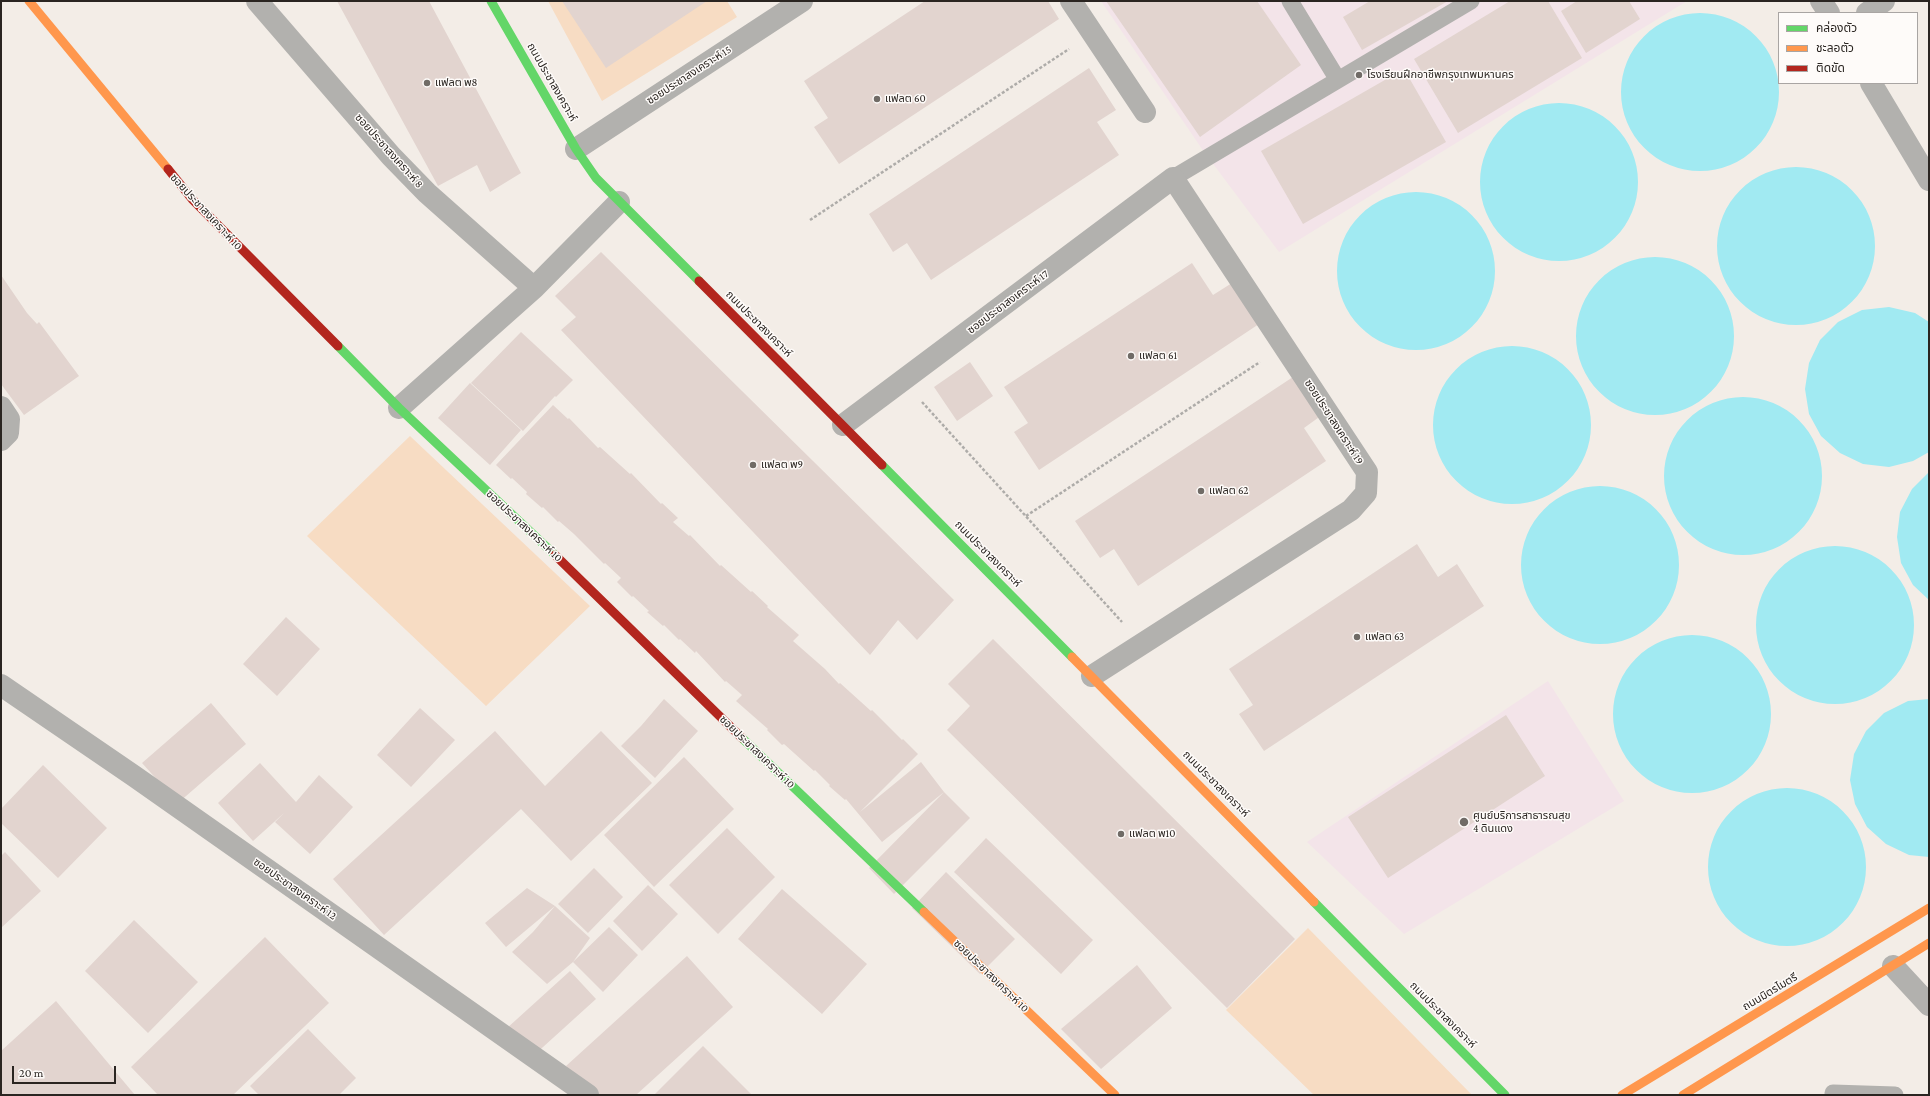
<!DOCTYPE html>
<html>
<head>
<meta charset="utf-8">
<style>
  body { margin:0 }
  #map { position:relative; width:1930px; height:1096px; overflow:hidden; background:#f3ede7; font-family:"Crimson Pro","Noto Sans Thai",serif }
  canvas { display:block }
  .frame { position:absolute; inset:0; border:2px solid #2a2521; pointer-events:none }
  .legend { position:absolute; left:1778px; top:12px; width:140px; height:72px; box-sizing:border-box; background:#fefbf9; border:1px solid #a9a5a3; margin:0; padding:5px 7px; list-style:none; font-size:12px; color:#2a2521 }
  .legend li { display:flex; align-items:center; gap:8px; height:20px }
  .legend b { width:20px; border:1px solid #a9a5a3 }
  .scale { position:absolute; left:12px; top:1066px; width:104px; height:18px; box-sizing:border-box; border:2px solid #2a2521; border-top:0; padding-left:5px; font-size:12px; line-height:14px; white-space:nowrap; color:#2a2521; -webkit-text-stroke:3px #fefbf9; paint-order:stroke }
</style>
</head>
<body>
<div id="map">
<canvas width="1930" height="1096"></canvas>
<div class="frame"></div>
<ul class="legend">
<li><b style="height:5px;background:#63d668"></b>คล่องตัว</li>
<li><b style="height:5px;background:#ff974d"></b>ชะลอตัว</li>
<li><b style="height:5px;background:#b3261e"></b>ติดขัด</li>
</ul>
<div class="scale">20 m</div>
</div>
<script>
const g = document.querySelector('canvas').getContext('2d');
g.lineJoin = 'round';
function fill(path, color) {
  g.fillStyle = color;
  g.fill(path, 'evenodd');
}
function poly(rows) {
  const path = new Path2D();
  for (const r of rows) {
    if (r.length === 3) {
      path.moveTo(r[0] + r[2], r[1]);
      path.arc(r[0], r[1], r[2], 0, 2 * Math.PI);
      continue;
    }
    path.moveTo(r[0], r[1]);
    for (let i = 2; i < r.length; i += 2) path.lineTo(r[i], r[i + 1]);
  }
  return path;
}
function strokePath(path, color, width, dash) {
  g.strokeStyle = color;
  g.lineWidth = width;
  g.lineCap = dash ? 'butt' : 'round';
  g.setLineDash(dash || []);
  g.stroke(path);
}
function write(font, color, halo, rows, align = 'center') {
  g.font = font + ' "Crimson Pro","Noto Sans Thai",serif';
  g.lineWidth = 3;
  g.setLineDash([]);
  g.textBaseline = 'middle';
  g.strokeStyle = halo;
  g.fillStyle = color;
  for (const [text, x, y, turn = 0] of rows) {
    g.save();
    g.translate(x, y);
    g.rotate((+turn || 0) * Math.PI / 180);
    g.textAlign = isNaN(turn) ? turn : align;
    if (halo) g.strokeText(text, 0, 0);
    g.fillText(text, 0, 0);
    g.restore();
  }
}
fill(poly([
  [1101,1,1687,1,1279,252,1202,149],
  [1548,681,1624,801,1404,934,1307,842]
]), '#f3e4e9');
fill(poly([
  [548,1,727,1,737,17,602,101],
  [410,436,590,606,486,706,307,536],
  [1308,928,1472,1095,1314,1095,1226,1010]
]), '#f7dcc3');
fill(poly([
  [1700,92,79],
  [1559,182,79],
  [1796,246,79],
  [1416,271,79],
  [1655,336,79],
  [1889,307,1915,313,1929,322,1929,452,1913,461,1889,467,1863,464,1840,453,1821,436,1809,414,1805,389,1809,363,1820,340,1838,322,1862,310],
  [1512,425,79],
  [1743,476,79],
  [1929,472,1929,600,1913,585,1901,563,1897,537,1900,512,1912,489],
  [1600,565,79],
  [1835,625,79],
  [1692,714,79],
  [1929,699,1929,857,1909,855,1886,844,1867,827,1855,804,1850,780,1854,754,1866,731,1884,713,1908,701],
  [1787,867,79]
]), '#a1eaf2');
fill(poly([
  [337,1,429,1,521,173,490,192,477,165,438,186],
  [562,1,707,1,606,68],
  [925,1,1048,1,1059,19,839,164,814,127,828,118,804,81],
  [1106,1,1257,1,1301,65,1200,137],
  [1370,1,1448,1,1362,50,1343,17],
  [1510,1,1548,1,1582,58,1458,133,1414,59],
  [1577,1,1629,1,1640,19,1586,53,1561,11],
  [1089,68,1116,110,1097,122,1119,155,931,280,907,243,893,252,869,214],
  [1404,69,1446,142,1303,224,1261,151],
  [601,252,954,600,917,640,898,620,870,655,561,330,576,317,555,296],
  [1192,263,1213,295,1232,283,1259,324,1039,470,1014,432,1028,423,1004,387],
  [1,275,27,313,37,324,39,322,79,376,24,415,1,384],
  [521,332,573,380,556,397,555,396,523,431,471,383],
  [970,362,993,396,957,421,934,387],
  [1296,375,1322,415,1304,428,1326,461,1138,586,1114,549,1100,558,1075,521],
  [470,383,521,430,490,465,438,418],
  [553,405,568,419,569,418,598,448,600,447,630,474,631,473,661,504,662,503,678,518,673,522,689,536,690,535,720,566,721,565,751,592,752,591,768,606,767,607,799,635,793,641,825,669,839,684,840,683,871,711,872,710,902,740,903,739,918,754,860,812,921,762,944,792,882,842,846,799,845,800,829,786,830,785,815,770,814,771,784,744,782,745,767,730,768,729,736,701,742,695,726,681,725,682,696,651,695,653,680,639,679,640,664,625,663,626,647,612,649,611,633,596,632,597,617,582,621,578,605,563,604,564,574,534,559,521,558,522,543,507,542,508,526,494,527,492,512,478,511,479,496,465],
  [1417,544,1438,577,1457,564,1484,606,1264,751,1239,714,1253,705,1229,669],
  [286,617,320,649,277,696,243,664],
  [993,639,1295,939,1227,1008,947,730,970,706,948,684],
  [664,699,698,731,655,778,621,746,641,726],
  [211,703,246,744,178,803,142,763],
  [420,708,455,740,411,787,377,755],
  [1506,715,1545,776,1388,878,1348,817],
  [495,731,545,786,601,731,652,783,571,861,521,809,384,935,333,879],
  [684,757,734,809,654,887,604,835],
  [260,763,296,802,319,775,353,807,310,854,275,822,284,813,253,841,218,803],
  [43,765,107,828,58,878,1,823,1,809],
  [944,792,970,818,894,894,869,868],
  [727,828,775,877,718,934,669,885],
  [986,838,1093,940,1061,974,954,872],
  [5,852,41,891,1,928,1,856],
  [594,868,623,897,588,933,558,904],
  [946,872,1015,939,980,974,912,908],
  [648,885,678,914,642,951,613,921],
  [527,888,555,906,590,938,573,962,609,927,638,955,603,992,573,962,547,984,512,952,533,932,555,906,506,947,485,923],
  [782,889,867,964,822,1014,738,939],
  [134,920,198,982,148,1033,85,971],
  [265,937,329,1003,233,1095,158,1095,131,1067],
  [687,956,733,1007,636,1095,591,1095,566,1066],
  [1137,965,1172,1008,1101,1069,1061,1029],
  [570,971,596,999,532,1057,506,1029],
  [56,1001,135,1095,1,1095,1,1051],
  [308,1029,356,1078,339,1095,259,1095,250,1086],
  [703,1046,752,1095,654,1095]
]), '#e2d4cf');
strokePath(poly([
  [810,220,1069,49],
  [922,402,1122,622],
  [1026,516,1260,362]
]), '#aeaca9', 2.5, [3, 2]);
strokePath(poly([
  [1290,1,1338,80],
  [1173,178,1471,1],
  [1833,1093,1895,1095]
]), '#b2b1ae', 17);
strokePath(poly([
  [257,1,391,156,427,193,534,288],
  [1071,1,1145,112],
  [1821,1,1829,13],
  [1867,13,1884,1],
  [1871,83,1929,180],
  [576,149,802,1],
  [1,407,9,419,8,433,1,440],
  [399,408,534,288,619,202],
  [843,425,1173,178,1367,472,1366,493,1351,510,1092,676],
  [1,685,134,776,588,1095],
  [1893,966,1929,1005]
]), '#b2b1ae', 22);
strokePath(poly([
  [491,1,576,149,596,178,699,281],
  [338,346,399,408,555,555],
  [882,465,1072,657],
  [742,738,924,912],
  [1314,902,1505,1095]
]), '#63d668', 9);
strokePath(poly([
  [29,1,168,169],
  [1072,657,1314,902],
  [924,912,1115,1095],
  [1622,1095,1929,908],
  [1683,1095,1929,943]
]), '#ff974d', 9);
strokePath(poly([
  [168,169,192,199,338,346],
  [699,281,882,465],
  [555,555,742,738]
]), '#b3261e', 9);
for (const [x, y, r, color] of [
  [1359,75,4,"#706b66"],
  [427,83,4,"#706b66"],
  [877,99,4,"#706b66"],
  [1131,356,4,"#706b66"],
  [753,465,4,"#706b66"],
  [1201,491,4,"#706b66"],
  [1357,637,4,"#706b66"],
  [1464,822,5,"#706b66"],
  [1121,834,4,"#706b66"]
]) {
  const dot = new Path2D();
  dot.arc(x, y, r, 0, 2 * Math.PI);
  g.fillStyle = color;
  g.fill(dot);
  strokePath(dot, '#fefbf9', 1.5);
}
write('11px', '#2a2521', '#fefbf9', [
  ["ซอยประชาสงเคราะห์ 15",689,75,-33],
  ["ถนนประชาสงเคราะห์",552,82,60],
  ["ซอยประชาสงเคราะห์ 8",389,151,48],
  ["ซอยประชาสงเคราะห์ 10",206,212,47],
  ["ซอยประชาสงเคราะห์ 17",1008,302,-37],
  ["ถนนประชาสงเคราะห์",759,324,45],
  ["ซอยประชาสงเคราะห์ 19",1334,422,57],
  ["ซอยประชาสงเคราะห์ 10",524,526,43],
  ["ถนนประชาสงเคราะห์",988,554,45],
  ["ซอยประชาสงเคราะห์ 10",757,752,44],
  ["ถนนประชาสงเคราะห์",1216,784,45],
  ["ซอยประชาสงเคราะห์ 12",295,889,35],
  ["ซอยประชาสงเคราะห์ 10",991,976,44],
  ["ถนนมิตรไมตรี",1770,992,-31],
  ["ถนนประชาสงเคราะห์",1443,1015,45]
]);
write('11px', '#2a2521', '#fefbf9', [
  ["โรงเรียนฝึกอาชีพกรุงเทพมหานคร",1367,75],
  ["แฟลต พ8",435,83],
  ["แฟลต 60",885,99],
  ["แฟลต 61",1139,356],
  ["แฟลต พ9",761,465],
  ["แฟลต 62",1209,491],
  ["แฟลต 63",1365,637],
  ["ศูนย์บริการสาธารณสุข",1473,816],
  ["4 ดินแดง",1473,829],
  ["แฟลต พ10",1129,834]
], 'left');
</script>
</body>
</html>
